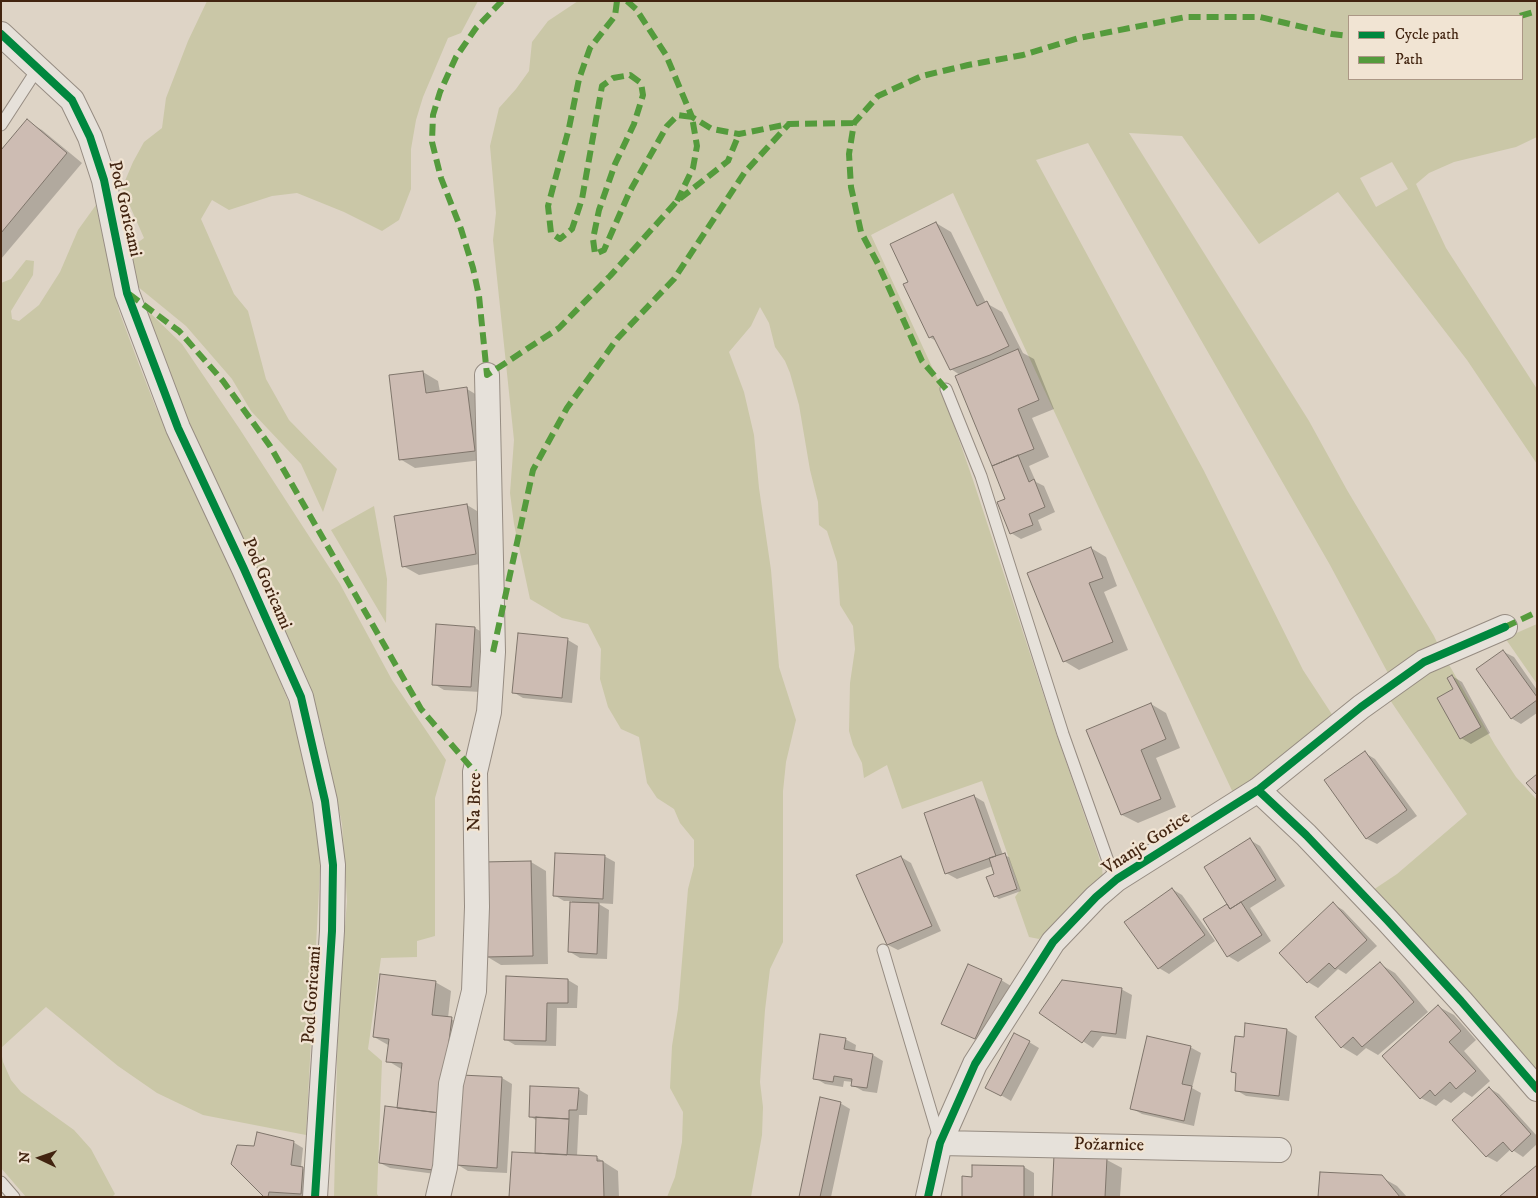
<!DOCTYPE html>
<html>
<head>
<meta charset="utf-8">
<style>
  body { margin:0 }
  #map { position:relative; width:1538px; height:1198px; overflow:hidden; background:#ded4c6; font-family:"IM FELL DW Pica",serif }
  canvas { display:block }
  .frame { position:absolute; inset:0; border:2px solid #422410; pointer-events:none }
  .legend { position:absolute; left:1348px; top:15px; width:175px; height:65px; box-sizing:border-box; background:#f1e4d3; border:1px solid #ab9785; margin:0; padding:6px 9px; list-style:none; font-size:15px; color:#422410 }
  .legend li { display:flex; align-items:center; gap:10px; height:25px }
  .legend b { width:25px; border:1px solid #ab9785 }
  .north { position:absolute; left:15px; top:1133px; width:50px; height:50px; -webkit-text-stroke:4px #f1e4d3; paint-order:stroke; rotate:273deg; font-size:14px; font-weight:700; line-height:20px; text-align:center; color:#422410 }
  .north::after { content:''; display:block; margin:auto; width:18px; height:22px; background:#422410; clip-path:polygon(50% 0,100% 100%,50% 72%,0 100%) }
</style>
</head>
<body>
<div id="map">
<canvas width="1538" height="1198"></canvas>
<div class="frame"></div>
<ul class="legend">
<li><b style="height:6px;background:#00873e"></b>Cycle path</li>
<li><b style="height:6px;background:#549b3c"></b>Path</li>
</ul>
<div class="north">N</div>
</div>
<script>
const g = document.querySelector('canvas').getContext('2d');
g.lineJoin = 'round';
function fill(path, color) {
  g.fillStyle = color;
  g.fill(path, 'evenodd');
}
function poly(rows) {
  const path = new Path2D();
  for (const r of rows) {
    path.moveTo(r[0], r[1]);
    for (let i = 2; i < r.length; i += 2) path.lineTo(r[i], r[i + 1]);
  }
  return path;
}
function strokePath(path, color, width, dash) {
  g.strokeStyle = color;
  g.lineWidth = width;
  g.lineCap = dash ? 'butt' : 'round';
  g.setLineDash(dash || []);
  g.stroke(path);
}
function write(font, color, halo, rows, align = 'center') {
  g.font = font + ' "IM FELL DW Pica",serif';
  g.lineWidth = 4.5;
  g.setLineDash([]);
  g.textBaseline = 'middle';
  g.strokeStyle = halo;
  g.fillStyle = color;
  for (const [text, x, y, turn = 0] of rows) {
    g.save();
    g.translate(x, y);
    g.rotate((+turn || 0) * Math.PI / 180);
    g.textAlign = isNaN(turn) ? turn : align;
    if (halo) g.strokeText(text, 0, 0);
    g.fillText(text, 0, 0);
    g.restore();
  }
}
fill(poly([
  [207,1,478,1,461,33,448,38,423,97,416,120,411,149,411,189,399,220,382,231,344,212,297,193,272,196,229,210,212,200,201,219,234,294,248,311,266,379,289,420,337,469,323,512,301,464,251,411,232,379,186,326,137,286,129,249,144,238,122,188,133,162,144,142,162,128,166,98,188,41],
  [578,1,1537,1,1537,137,1516,147,1454,162,1429,173,1416,184,1446,248,1537,389,1537,464,1467,360,1338,192,1259,244,1182,136,1129,133,1309,421,1347,490,1434,636,1440,649,1389,675,1330,565,1088,143,1036,160,1204,471,1303,670,1335,719,1235,797,1098,506,953,193,871,235,939,382,973,480,1057,736,1102,866,1103,881,1092,888,1039,939,1029,937,1015,897,1020,890,982,781,902,809,887,765,864,778,862,763,853,745,849,731,850,683,855,649,853,626,840,605,837,562,827,531,819,525,818,502,810,470,799,405,790,373,785,361,775,347,769,323,760,307,751,326,729,352,744,392,754,435,759,488,771,570,779,667,796,720,786,762,783,791,783,942,770,969,765,1010,760,1082,763,1107,762,1135,751,1197,667,1197,675,1177,682,1142,683,1112,670,1088,672,1046,678,1009,688,889,694,866,694,840,680,823,674,809,657,798,647,783,639,737,621,729,608,707,600,679,601,649,588,624,562,618,530,599,514,524,510,493,514,440,493,240,496,213,490,146,499,108,516,89,529,71,532,42,548,21],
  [1349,16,1522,16,1522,79,1349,79],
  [1392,162,1408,189,1376,207,1360,178],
  [96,205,119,311,138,362,156,408,206,506,257,624,291,708,314,800,321,851,306,1135,203,1115,157,1093,118,1066,46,1007,1,1048,1,283,11,279,26,260,34,261,33,275,11,311,12,319,19,321,39,305,60,272,78,230],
  [145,308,182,344,239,428,340,584,392,680,446,760,435,798,435,936,417,941,417,957,381,958,368,1049,382,1061,377,1194,379,1197,334,1197,338,1015,347,901,342,824,323,735,301,667,219,488,184,421],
  [374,506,387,579,386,623,331,530],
  [1537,624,1537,684,1505,638],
  [1448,663,1495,745,1516,777,1537,800,1537,1080,1373,890,1397,874,1467,814,1388,697,1432,670],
  [1,1051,3,1062,11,1080,21,1092,74,1130,91,1149,115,1194,112,1197,26,1197,1,1168]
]), '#cac7a7');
fill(poly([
  [27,121,42,130,82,163,1,259,1,152],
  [936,223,951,232,986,303,1002,312,1023,353,1034,359,1054,409,1032,418,1049,457,1029,466,1036,482,1044,486,1055,512,1038,520,1042,530,1021,539,1011,533,1007,499,960,375,951,369,938,342,929,337,910,282],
  [423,372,438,381,440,392,467,389,482,398,490,459,415,468,400,459],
  [467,505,482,514,491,562,419,575,403,566],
  [1091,548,1106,557,1117,586,1104,592,1128,650,1079,670,1064,661],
  [475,628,485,634,481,692,444,690,434,684],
  [519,635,568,640,578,646,572,703,523,698,513,692],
  [1504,652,1514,657,1537,690,1537,713,1521,724,1511,718],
  [1452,676,1462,682,1490,733,1471,744,1461,738],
  [1151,704,1166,713,1180,748,1156,758,1176,807,1138,823,1122,815,1088,731],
  [1365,753,1375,759,1417,816,1377,844,1367,839,1326,781],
  [974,796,984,802,1003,855,1009,857,1021,891,999,899,995,896,996,875,993,866,957,879,946,873],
  [1250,840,1260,846,1285,886,1250,908,1271,941,1238,962,1228,956,1229,905],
  [604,856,615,862,613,904,597,903,609,910,607,959,580,958,570,952,572,901,564,901,554,895],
  [901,857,911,863,941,931,898,950,888,945],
  [531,862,546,871,548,964,501,965,486,956],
  [1172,889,1182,895,1215,941,1169,974,1159,968],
  [1333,904,1343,910,1377,946,1346,974,1338,969,1318,988,1308,982,1281,953],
  [1380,964,1395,973,1428,1012,1378,1055,1366,1048,1357,1056,1342,1047],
  [568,980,578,986,577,1008,557,1008,556,1046,515,1045,505,1039],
  [1001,980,1011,986,985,1044,943,1024],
  [435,982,451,991,448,1018,451,1019,466,1027,461,1076,502,1078,512,1084,507,1173,468,1171,458,1165,461,1089,443,1175,390,1168,380,1163,398,1109,403,1070,388,1061,390,1046,374,1037],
  [1121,989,1132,995,1126,1039,1102,1036,1093,1048,1041,1013],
  [1439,1007,1454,1015,1476,1040,1464,1051,1490,1081,1472,1097,1464,1092,1451,1103,1444,1099,1436,1106,1421,1098],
  [1287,1030,1297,1036,1289,1101,1246,1096,1236,1090,1238,1074,1232,1071,1245,1039],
  [845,1039,856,1045,855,1052,873,1055,883,1061,877,1093,863,1091,852,1085,853,1082,844,1081,843,1087,825,1084,815,1078],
  [1029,1042,1039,1048,1011,1101,987,1087],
  [1190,1047,1201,1053,1192,1088,1201,1093,1194,1126,1142,1114,1131,1108],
  [1489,1088,1499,1094,1537,1136,1537,1144,1523,1157,1511,1149,1497,1162,1486,1156],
  [578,1089,588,1095,587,1115,579,1115,577,1156,596,1157,618,1171,619,1197,511,1197,540,1155,536,1152,537,1121,530,1116],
  [840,1103,850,1109,831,1197,800,1197],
  [293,1142,303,1148,301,1167,312,1174,311,1197,266,1197,255,1148],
  [1107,1160,1122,1168,1120,1197,1053,1197],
  [973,1166,1024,1167,1034,1173,1034,1197,963,1197,973,1178],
  [1381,1177,1397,1186,1407,1197,1320,1197]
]), '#0003');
const building = poly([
  [27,119,67,153,1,233,1,150,27,119],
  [936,222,977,306,987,301,1009,346,990,355,950,370,933,336,929,338,903,284,908,282,890,244,936,222],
  [1018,349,1039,400,1018,409,1034,449,992,466,955,376,1018,349],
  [423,371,426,393,467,387,475,451,399,460,389,375,423,371],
  [1018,455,1029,482,1034,479,1045,507,1029,514,1033,525,1010,534,997,502,1005,499,992,466,1018,455],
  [467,504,476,554,402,567,394,516,467,504],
  [1091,547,1103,578,1089,583,1113,642,1063,662,1027,573,1091,547],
  [436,624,475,627,471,687,432,685,436,624],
  [518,633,568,638,562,698,512,693,518,633],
  [1503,650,1537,697,1537,700,1511,719,1476,669,1503,650],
  [1452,675,1481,727,1460,739,1437,698,1453,689,1447,678,1452,675],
  [1151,703,1166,739,1141,750,1161,799,1121,815,1086,730,1151,703],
  [1365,751,1407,810,1366,839,1324,780,1365,751],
  [1537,774,1537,795,1526,783,1537,774],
  [974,795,996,856,945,874,924,813,974,795],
  [1250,838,1276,880,1230,909,1204,867,1250,838],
  [555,853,605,855,603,899,553,896,555,853],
  [1005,853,1017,889,994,897,986,877,994,874,989,858,1005,853],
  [901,856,932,926,887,945,856,875,901,856],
  [531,861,533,956,485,957,483,862,531,861],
  [1172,888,1205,935,1158,969,1124,922,1172,888],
  [570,902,599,903,597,954,568,952,570,902],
  [1241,902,1262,935,1227,957,1203,919,1227,904,1230,909,1241,902],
  [1333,902,1367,940,1335,969,1329,963,1307,983,1279,953,1333,902],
  [1380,962,1414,1002,1362,1047,1353,1037,1341,1048,1315,1017,1380,962],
  [968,964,1002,979,975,1039,941,1024,968,964],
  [380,974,436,981,432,1015,452,1017,440,1113,397,1108,402,1063,386,1062,389,1039,373,1037,380,974],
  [506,976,568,979,568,1003,547,1003,546,1041,504,1040,506,976],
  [1062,980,1122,988,1116,1034,1091,1031,1082,1043,1039,1013,1062,980],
  [1438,1005,1461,1031,1449,1042,1476,1071,1456,1089,1450,1082,1435,1096,1430,1090,1420,1099,1382,1056,1438,1005],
  [1245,1023,1287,1029,1279,1096,1235,1091,1236,1073,1231,1072,1235,1036,1244,1037,1245,1023],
  [1014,1033,1030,1041,1001,1096,985,1088,1014,1033],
  [820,1034,846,1038,844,1049,873,1054,867,1088,851,1086,852,1079,834,1076,833,1082,813,1079,820,1034],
  [1147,1036,1191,1046,1182,1084,1192,1086,1184,1121,1130,1109,1147,1036],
  [461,1075,502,1077,497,1168,456,1165,461,1075],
  [530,1086,579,1088,577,1110,569,1110,569,1119,529,1117,530,1086],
  [1489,1087,1531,1134,1512,1152,1503,1142,1486,1157,1452,1120,1489,1087],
  [820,1097,841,1102,820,1197,799,1197,820,1097],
  [385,1106,440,1113,433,1170,379,1163,385,1106],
  [536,1117,569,1119,567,1155,535,1153,536,1117],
  [257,1132,294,1141,291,1165,303,1167,301,1194,269,1192,268,1197,264,1197,231,1164,237,1145,254,1146,257,1132],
  [512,1152,597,1156,597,1161,603,1161,604,1197,509,1197,512,1152],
  [1054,1155,1107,1158,1105,1197,1052,1197,1054,1155],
  [972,1165,1024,1166,1024,1197,962,1197,962,1176,972,1177,972,1165],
  [1537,1165,1537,1197,1499,1197,1537,1165],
  [1320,1172,1382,1175,1400,1197,1318,1197,1320,1172]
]);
fill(building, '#cdbcb3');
strokePath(building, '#7f756b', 1);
const lane = poly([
  [1,125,38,68],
  [946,389,981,476,1063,734,1108,861,1117,879],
  [883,950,939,1138],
  [1,1182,14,1197]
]);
const street = poly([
  [1,34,72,100,90,137,104,180,127,293,178,428,244,569,301,697,325,801,333,865,332,931,315,1197],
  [1258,790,1306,835,1387,920,1461,1001,1537,1089],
  [940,1143,1279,1150],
  [438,1197,445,1167,451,1084,474,991,477,907,475,772,489,712,493,652,487,375],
  [928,1197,940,1143,975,1064,1053,942,1096,897,1117,879,1258,790,1361,707,1424,662,1505,627]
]);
strokePath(lane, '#968c82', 13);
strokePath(street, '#968c82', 26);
strokePath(lane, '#e6e1da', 11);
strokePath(street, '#e6e1da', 24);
strokePath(poly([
  [502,1,476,28,456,57,440,92,433,115,432,142,441,178,461,229,473,268,479,296,487,375,559,328,610,276,677,201,728,161,739,134],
  [617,1,615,16,590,48,579,79,569,128,548,206,551,233,560,239,572,229,582,199,602,86,613,78,630,75,641,83,643,95,634,124,615,164,599,210,593,239,595,254,604,250,630,191,667,126,678,115,692,117,697,146,693,168,677,201],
  [627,1,636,9,666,55,692,117,712,129,739,134,789,124,854,123],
  [1520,16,1537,11],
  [129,294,179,331,223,381,270,446,421,709,475,772],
  [946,389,922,361,878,264,861,232,851,187,849,154,854,123,878,96,922,76,968,65,1023,55,1079,38,1186,17,1260,17,1332,34,1349,36],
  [1505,627,1537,612],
  [493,652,533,470,567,408,617,339,674,279,745,172,789,124]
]), '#549b3c', 6, [12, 6]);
strokePath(poly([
  [1,34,72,100,90,137,104,180,127,293,178,428,244,569,301,697,325,801,333,865,332,931,315,1197],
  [1258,790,1306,835,1387,920,1461,1001,1537,1089],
  [928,1197,940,1143,975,1064,1053,942,1096,897,1117,879,1258,790,1361,707,1424,662,1505,627]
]), '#00873e', 8);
write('18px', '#422410', '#f1e4d3', [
  ["Pod Goricami",124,209,77],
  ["Pod Goricami",266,584,66],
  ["Na Brce",476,802,-89],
  ["Vnanje Gorice",1147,844,-33],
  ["Pod Goricami",313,995,-86],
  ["Požarnice",1109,1146,1]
]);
</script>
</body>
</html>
